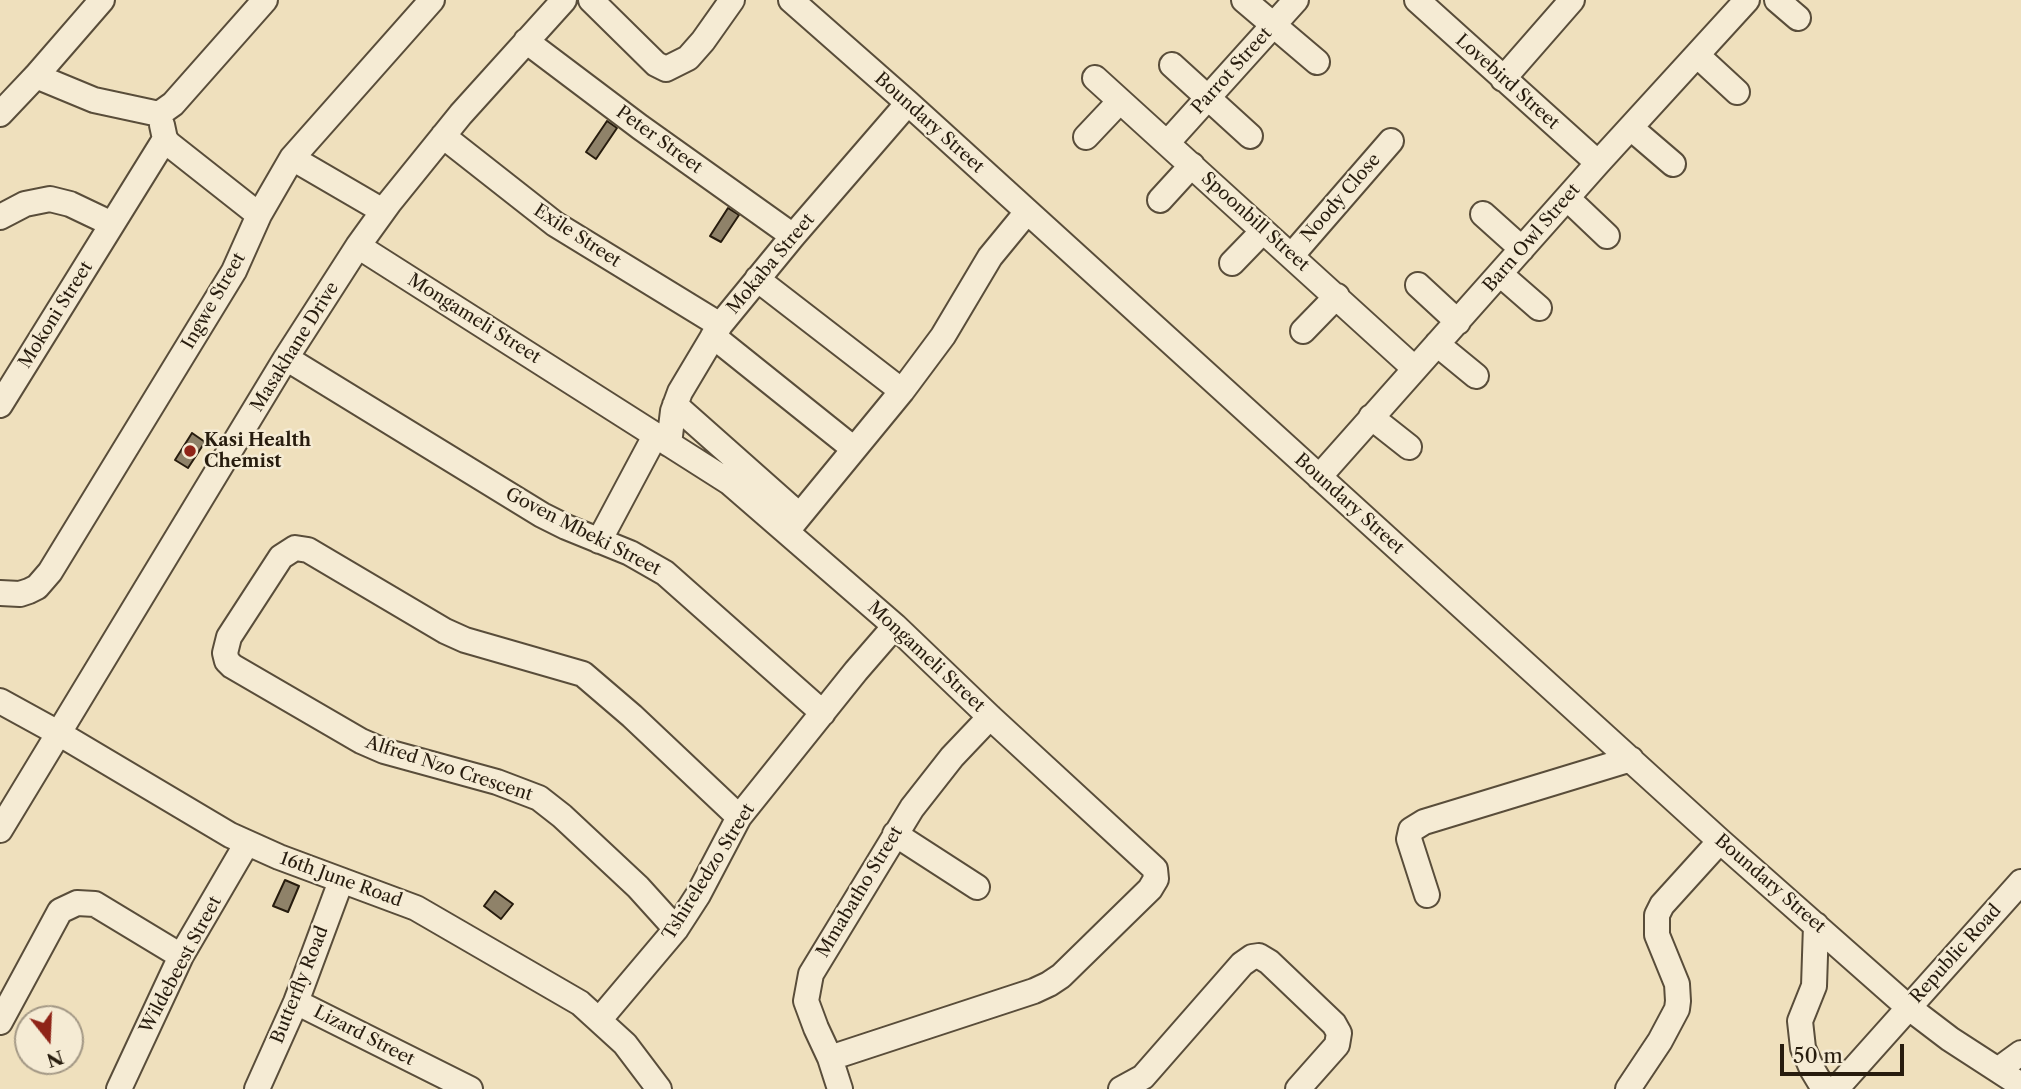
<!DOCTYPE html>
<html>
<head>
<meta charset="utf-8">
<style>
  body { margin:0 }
  #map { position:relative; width:2021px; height:1089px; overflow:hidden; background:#efe0bd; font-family:"Libre Caslon Text",serif }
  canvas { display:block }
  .north { position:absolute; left:14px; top:1005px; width:70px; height:70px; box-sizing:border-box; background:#f5ebd4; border:2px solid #a39885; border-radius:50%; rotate:162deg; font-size:19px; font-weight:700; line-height:28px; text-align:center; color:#271c0e }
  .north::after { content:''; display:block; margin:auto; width:24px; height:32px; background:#8f2418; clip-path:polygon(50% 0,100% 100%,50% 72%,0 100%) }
  .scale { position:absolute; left:1780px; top:1044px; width:124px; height:32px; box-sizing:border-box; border:4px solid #271c0e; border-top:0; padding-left:9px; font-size:21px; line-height:24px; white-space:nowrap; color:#271c0e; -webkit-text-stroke:5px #f5ebd4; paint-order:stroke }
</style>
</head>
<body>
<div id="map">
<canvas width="2021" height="1089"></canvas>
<div class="north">N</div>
<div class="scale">50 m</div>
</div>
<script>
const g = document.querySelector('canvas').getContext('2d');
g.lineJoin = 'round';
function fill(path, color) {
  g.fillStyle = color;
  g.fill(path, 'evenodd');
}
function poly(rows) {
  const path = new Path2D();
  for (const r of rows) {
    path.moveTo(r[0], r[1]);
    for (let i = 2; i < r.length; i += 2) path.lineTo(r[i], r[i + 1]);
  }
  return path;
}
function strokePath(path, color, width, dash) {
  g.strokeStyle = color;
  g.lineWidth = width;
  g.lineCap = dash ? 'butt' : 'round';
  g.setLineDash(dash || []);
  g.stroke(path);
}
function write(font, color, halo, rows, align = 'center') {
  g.font = font + ' "Libre Caslon Text",serif';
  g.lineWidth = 5;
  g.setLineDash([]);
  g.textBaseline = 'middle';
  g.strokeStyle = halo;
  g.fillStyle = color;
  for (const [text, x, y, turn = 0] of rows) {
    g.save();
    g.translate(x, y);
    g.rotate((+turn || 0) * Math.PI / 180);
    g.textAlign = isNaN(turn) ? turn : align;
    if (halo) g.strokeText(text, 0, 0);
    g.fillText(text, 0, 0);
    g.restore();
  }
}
const building = poly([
  [607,121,617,128,596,159,586,152,607,121],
  [728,208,739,215,721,242,710,236,728,208],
  [192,433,205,442,188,468,175,460,192,433],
  [285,880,299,886,288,912,273,906,285,880],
  [495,891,513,904,501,919,484,906,495,891]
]);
fill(building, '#8f8269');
strokePath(building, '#271c0e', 2);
const minor = poly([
  [591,0,656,64,666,69,688,58,703,41,732,0],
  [791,0,908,103,1720,841,1908,1007,1950,1039,2021,1085],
  [1244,0,1317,62],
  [1417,0,1598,163],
  [1777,0,1798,18],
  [526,41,640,127,793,236],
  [1698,56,1737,92],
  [1172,65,1250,136],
  [36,76,94,100,159,114,173,104,265,0],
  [1095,78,1414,368],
  [1503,79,1572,0],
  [0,114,36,76,102,0],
  [162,125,165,139,169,144,259,215],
  [1631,128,1673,164],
  [443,136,555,224,720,325],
  [1086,137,1120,101],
  [1168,142,1296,0],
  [292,158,383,211],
  [1567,198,1607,236],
  [1160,200,1192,165],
  [1483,214,1522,249],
  [0,217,25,204,50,199,70,204,112,224],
  [358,246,729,482,895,626,990,717,1155,869,1156,879,1150,889,1061,976,1049,984,1034,991,830,1058],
  [1292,255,1391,141],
  [1232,263,1263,231],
  [1500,274,1539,308],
  [757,279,902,391],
  [1418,285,1458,322],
  [1303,331,1337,296],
  [713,336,854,449],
  [1437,344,1476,376],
  [286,358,542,515,566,527,630,553,665,573,823,713],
  [0,405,165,139],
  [675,405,799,515],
  [1371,417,1409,447],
  [669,444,673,411,680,392,720,325,793,236,908,103],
  [1319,477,1598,163,1747,0],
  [787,531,902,391,943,336,990,257,1027,212],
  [599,541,655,436],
  [0,593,20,594,29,591,37,587,50,572,234,271,259,215,292,158,432,0],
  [0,701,60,734,230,835,279,857,416,908,580,1003,625,1044,659,1089],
  [0,830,286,358,358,246,389,203,461,114,564,0],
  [895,834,977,887],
  [1427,895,1409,839,1411,830,1424,822,1631,759],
  [1816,925,1814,986,1800,1021,1803,1048,1812,1069,1824,1089],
  [676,929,638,887,562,816,539,798,497,782,384,751,361,741,232,666,227,661,225,653,229,637,281,557,295,548,308,550,445,631,465,640,583,674,632,716,739,817],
  [296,1002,470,1089],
  [600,1019,676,929,698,895,739,817,856,671,895,626],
  [0,1022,60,911,77,903,95,904,181,956],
  [1999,1069,2021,1053],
  [119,1089,181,956,247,843],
  [257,1089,296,1002,341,881],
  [840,1089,830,1058,816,1028,806,1001,811,974,912,808,952,757,990,717],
  [1121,1089,1143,1077,1242,964,1252,957,1259,956,1269,962,1334,1024,1339,1033,1337,1045,1298,1089],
  [1628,1089,1660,1041,1677,1009,1678,1001,1677,984,1657,935,1657,915,1662,905,1720,841],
  [1836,1089,2021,882]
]);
strokePath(minor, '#594d3a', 28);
strokePath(minor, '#f5ebd4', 24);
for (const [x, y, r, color] of [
  [190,451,7,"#8f2418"]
]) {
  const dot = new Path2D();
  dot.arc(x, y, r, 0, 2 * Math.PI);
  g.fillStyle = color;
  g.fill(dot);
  strokePath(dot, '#f5ebd4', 2.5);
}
write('18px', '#271c0e', '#f5ebd4', [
  ["Parrot Street",1232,71,-48],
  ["Lovebird Street",1507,82,42],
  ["Boundary Street",929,123,42],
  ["Peter Street",659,140,36],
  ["Noody Close",1341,198,-49],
  ["Spoonbill Street",1255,222,42],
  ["Exile Street",577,236,33],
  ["Barn Owl Street",1532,238,-49],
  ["Mokaba Street",771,264,-50],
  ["Ingwe Street",214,301,-60],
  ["Mokoni Street",56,315,-58],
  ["Mongameli Street",474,319,32],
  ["Masakhane Drive",295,347,-58],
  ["Boundary Street",1349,504,42],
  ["Goven Mbeki Street",583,532,27],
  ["Mongameli Street",926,657,43],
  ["Alfred Nzo Crescent",449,769,18],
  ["Tshireledzo Street",709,872,-58],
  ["16th June Road",341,880,20],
  ["Boundary Street",1770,884,41],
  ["Mmabatho Street",860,892,-59],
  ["Republic Road",1956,954,-48],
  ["Wildebeest Street",181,965,-62],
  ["Butterfly Road",300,985,-68],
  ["Lizard Street",364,1036,27]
]);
write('bold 18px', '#271c0e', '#f5ebd4', [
  ["Kasi Health",204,441],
  ["Chemist",204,462]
], 'left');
</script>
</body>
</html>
